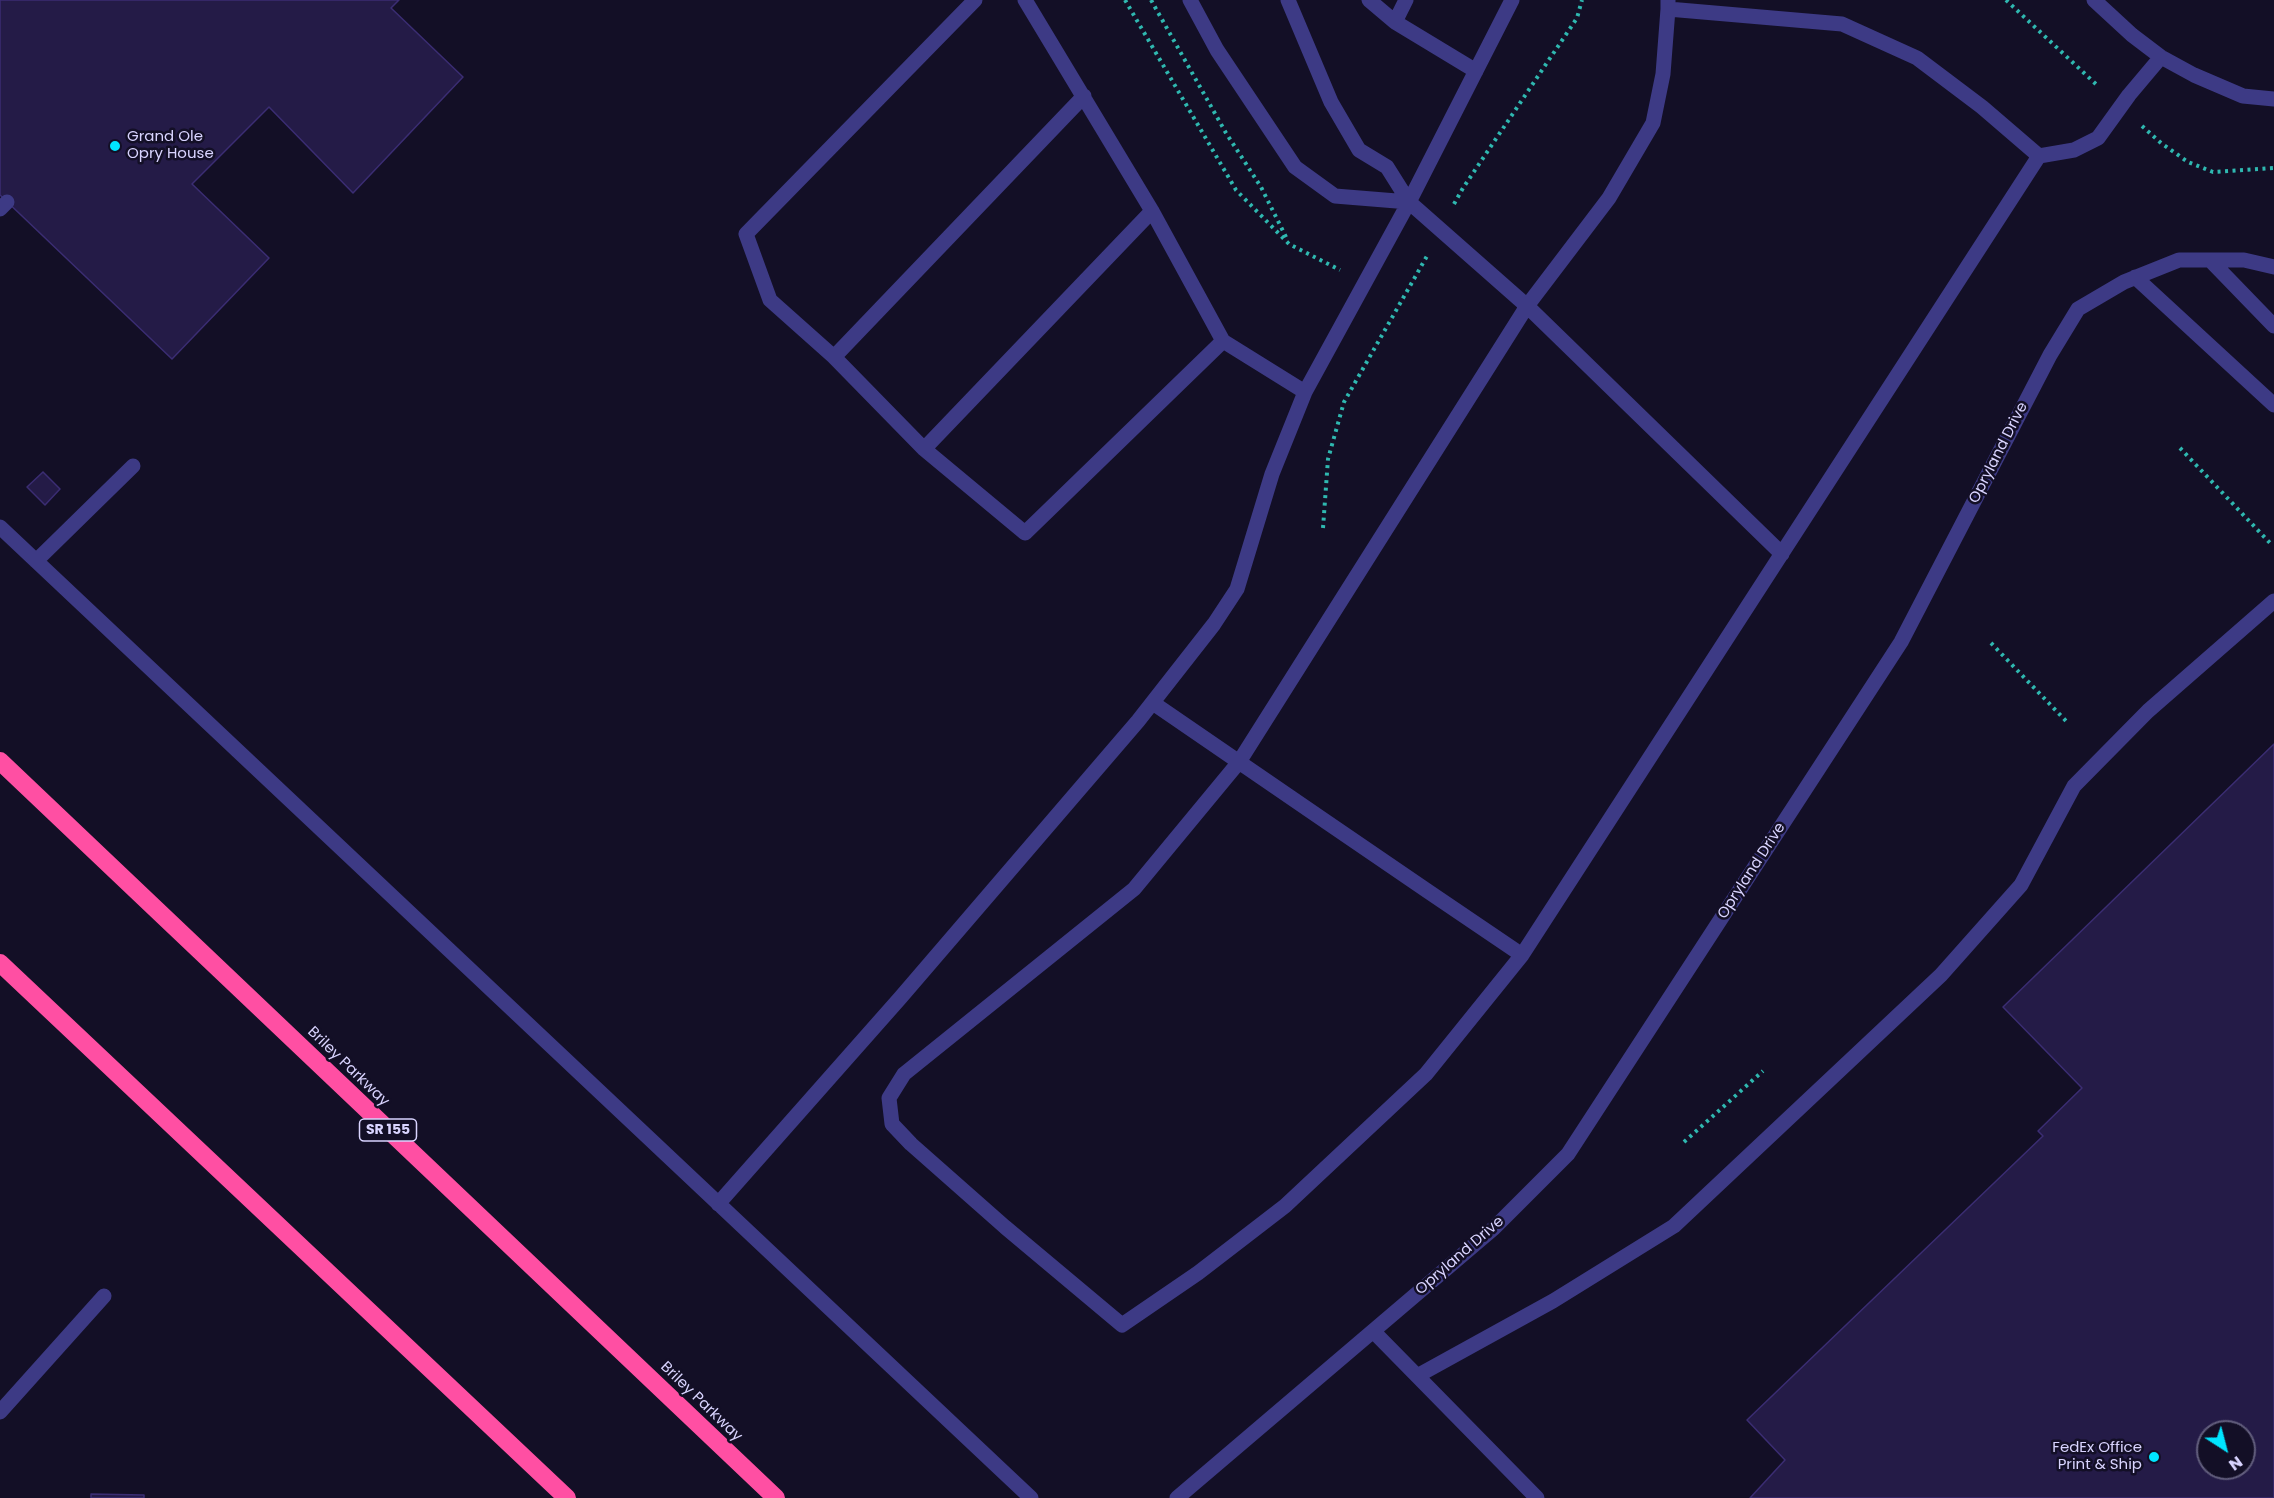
<!DOCTYPE html>
<html>
<head>
<meta charset="utf-8">
<style>
  body { margin:0 }
  #map { position:relative; width:2274px; height:1498px; overflow:hidden; background:#130f26; font-family:Poppins,sans-serif }
  canvas { display:block }
  .north { position:absolute; left:2196px; top:1420px; width:60px; height:60px; box-sizing:border-box; background:#130f26; border:2px solid #625e7d; border-radius:50%; rotate:144deg; font-size:16px; font-weight:700; line-height:24px; text-align:center; color:#d9d4ff }
  .north::after { content:''; display:block; margin:auto; width:21px; height:27px; background:#00e5ff; clip-path:polygon(50% 0,100% 100%,50% 72%,0 100%) }
</style>
</head>
<body>
<div id="map">
<canvas width="2274" height="1498"></canvas>
<div class="north">N</div>
</div>
<script>
const g = document.querySelector('canvas').getContext('2d');
g.lineJoin = 'round';
function fill(path, color) {
  g.fillStyle = color;
  g.fill(path, 'evenodd');
}
function poly(rows) {
  const path = new Path2D();
  for (const r of rows) {
    path.moveTo(r[0], r[1]);
    for (let i = 2; i < r.length; i += 2) path.lineTo(r[i], r[i + 1]);
  }
  return path;
}
function strokePath(path, color, width, dash) {
  g.strokeStyle = color;
  g.lineWidth = width;
  g.lineCap = dash ? 'butt' : 'round';
  g.setLineDash(dash || []);
  g.stroke(path);
}
function write(font, color, halo, rows, align = 'center') {
  g.font = font + ' Poppins,sans-serif';
  g.lineWidth = 5;
  g.setLineDash([]);
  g.textBaseline = 'middle';
  g.strokeStyle = halo;
  g.fillStyle = color;
  for (const [text, x, y, turn = 0] of rows) {
    g.save();
    g.translate(x, y);
    g.rotate((+turn || 0) * Math.PI / 180);
    g.textAlign = isNaN(turn) ? turn : align;
    if (halo) g.strokeText(text, 0, 0);
    g.fillText(text, 0, 0);
    g.restore();
  }
}
const building = poly([
  [0,0,399,0,391,8,463,77,353,193,269,107,192,184,269,258,172,359,0,195,0,0],
  [43,472,60,489,45,505,27,487,43,472],
  [2274,744,2274,1498,1750,1498,1785,1460,1747,1420,2043,1136,2038,1131,2082,1088,2003,1007,2274,744],
  [2208,1432,2244,1432,2244,1468,2208,1468,2208,1432],
  [91,1494,144,1495,144,1498,91,1498,91,1494]
]);
fill(building, '#241b47');
strokePath(building, '#3b2d73', 1.5);
strokePath(poly([
  [1125,0,1236,190,1289,244,1340,270],
  [1151,0,1226,133,1261,187,1288,241],
  [2006,0,2099,87],
  [2142,126,2161,143,2188,162,2213,172,2274,168],
  [1454,204,1463,188,1577,18,1582,0],
  [2180,448,2270,543],
  [1323,528,1328,459,1344,402,1427,256],
  [1991,643,2067,722],
  [1684,1142,1763,1071]
]), '#2fb8b0', 4, [3, 4.5]);
strokePath(poly([
  [975,0,746,234,770,300,834,357,924,449,1025,533,1223,341],
  [1025,0,1152,211,1223,341,1305,392],
  [1190,0,1217,50,1295,167,1335,196,1409,202],
  [1288,0,1331,102,1359,150,1387,167,1409,202],
  [1369,0,1395,22,1476,71],
  [1668,0,1668,9,1842,24,1917,58,1982,107,2039,156],
  [2094,0,2132,35,2161,57,2194,75,2243,96,2274,99],
  [1668,9,1663,74,1653,123,1609,198,1527,306,1782,554],
  [1395,22,1406,0],
  [0,209,7,202],
  [2211,261,2274,326],
  [2135,277,2274,405],
  [834,357,1084,96],
  [924,449,1152,211],
  [0,527,1031,1498],
  [36,561,133,466],
  [1153,703,1239,762,1328,823,1429,892,1522,955,1426,1074,1285,1206,1198,1273,1122,1325,1005,1227,911,1144,892,1124,889,1098,904,1074,1134,889,1239,762,1527,306,1409,202,1512,0],
  [1522,955,2039,156,2074,150,2098,138,2129,95,2161,57],
  [718,1204,901,997,1138,721,1214,624,1237,589,1272,474,1305,392,1409,202],
  [1373,1331,1537,1498],
  [1417,1376,1553,1301,1674,1226,1941,975,2021,885,2074,786,2148,711,2274,601],
  [1177,1498,1494,1228,1568,1154,1901,642,2050,355,2078,309,2124,282,2179,260,2244,260,2274,267]
]), '#3d3a85', 15);
strokePath(poly([
  [0,1412,104,1296]
]), '#3d3a85', 15);
strokePath(poly([
  [0,761,776,1498],
  [0,963,567,1498]
]), '#ff4fa3', 18);
for (const [x, y, r, color] of [
  [115,146,6,"#00e5ff"],
  [2154,1457,6,"#00e5ff"]
]) {
  const dot = new Path2D();
  dot.arc(x, y, r, 0, 2 * Math.PI);
  g.fillStyle = color;
  g.fill(dot);
  strokePath(dot, '#130f26', 2);
}
for (const [x, y, w] of [
  [388,1130,57]
]) {
  const box = new Path2D();
  box.roundRect(x - w / 2, y - 11, w, 22, 4.5);
  g.fillStyle = '#130f26';
  g.fill(box);
  strokePath(box, '#d9d4ff', 1.5);
}
write('bold 14px', '#d9d4ff', null, [
  ["SR 155",388,1130]
]);
write('15px', '#d9d4ff', '#130f26', [
  ["Grand Ole",127,137],
  ["Opry House",127,154],
  ["FedEx Office",2142,1448,"right"],
  ["Print & Ship",2142,1465,"right"]
], 'left');
write('15px', '#d9d4ff', '#130f26', [
  ["Opryland Drive",1999,453,-63],
  ["Opryland Drive",1752,871,-57],
  ["Briley Parkway",348,1067,44],
  ["Opryland Drive",1460,1256,-41],
  ["Briley Parkway",701,1402,44]
]);
</script>
</body>
</html>
